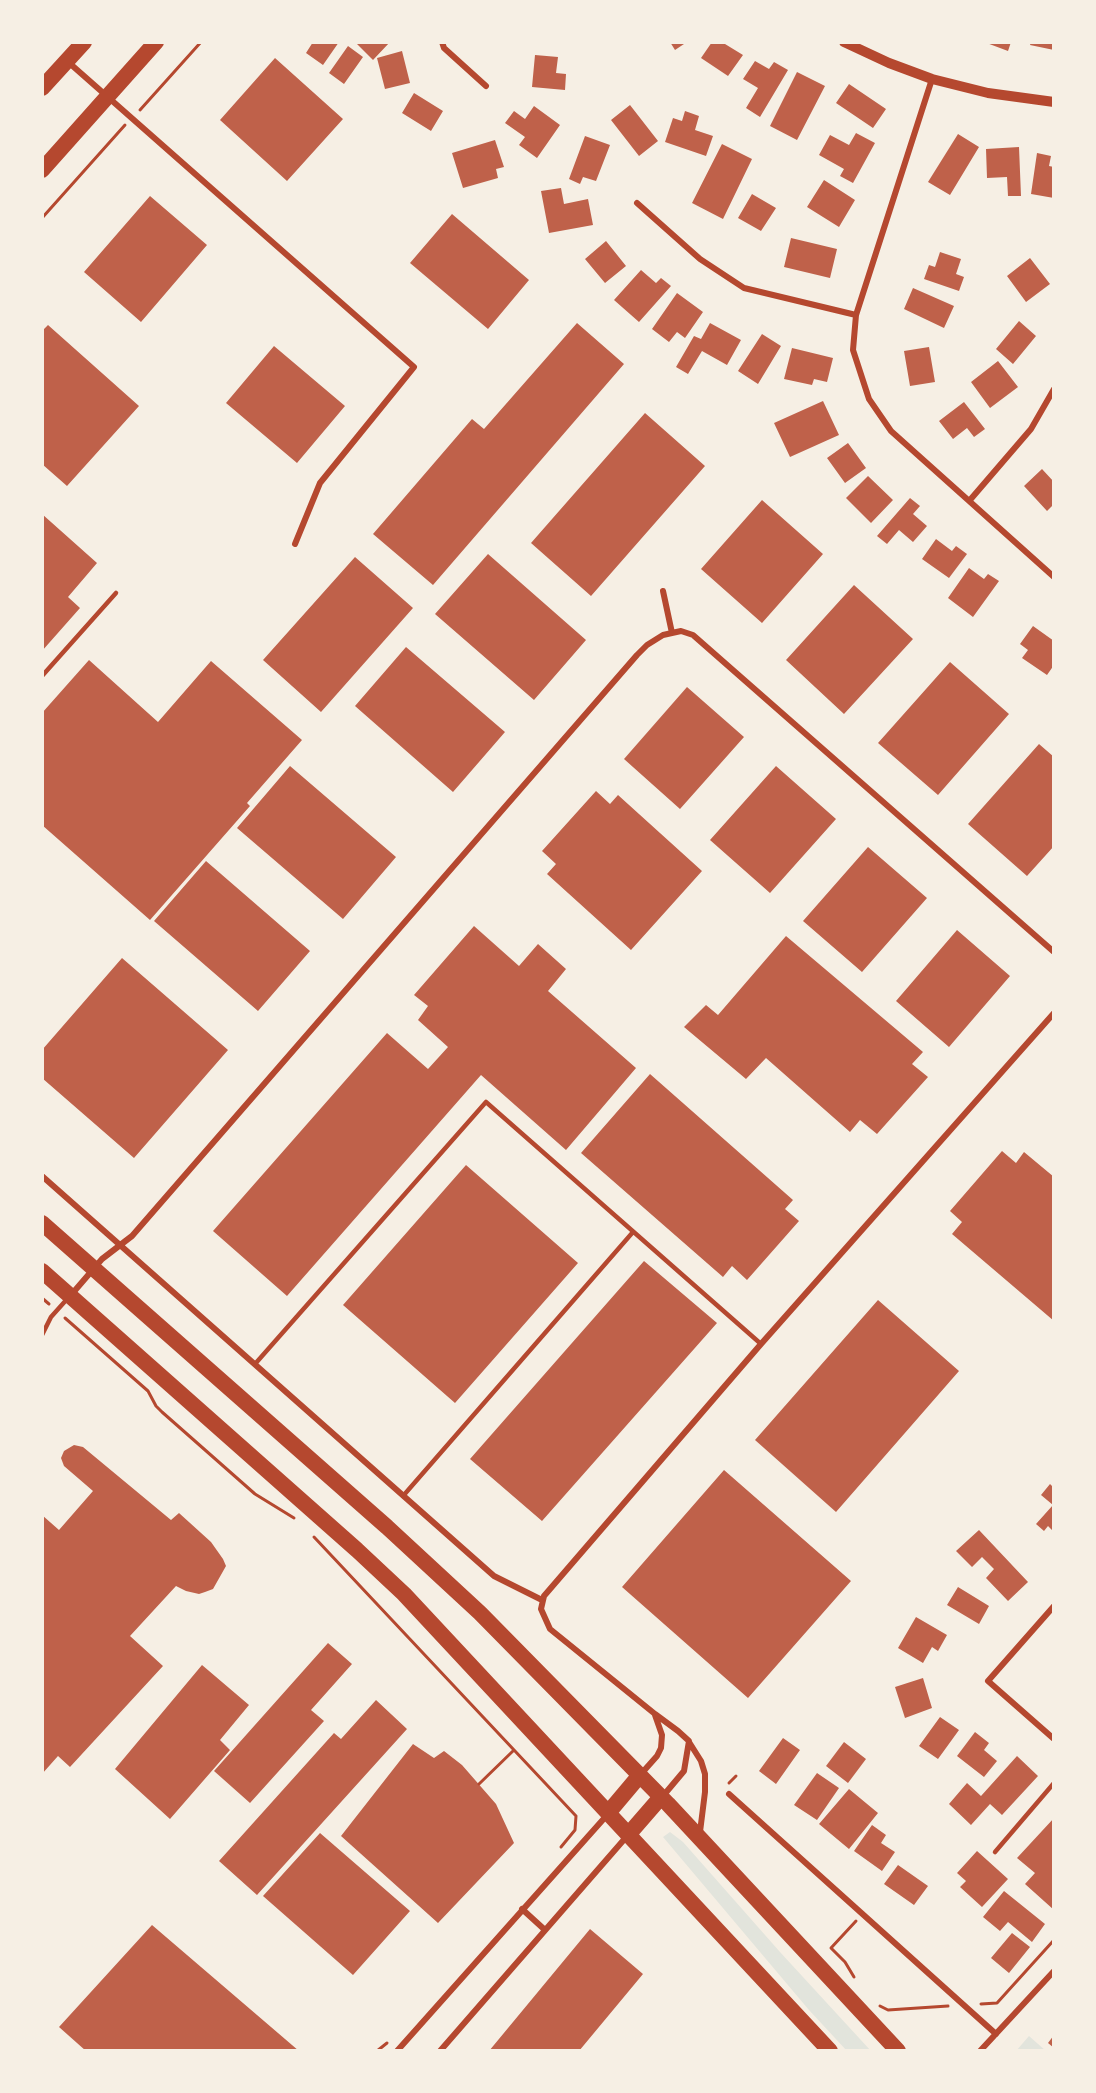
<!DOCTYPE html>
<html>
<head>
<meta charset="utf-8">
<style>
  body { margin:0 }
  #map { position:relative; width:1096px; height:2093px; overflow:hidden; background:#f6efe4; font-family:Poppins,sans-serif }
  canvas { display:block }
  .frame { position:absolute; inset:0; border:44px solid #f6efe4; pointer-events:none }
</style>
</head>
<body>
<div id="map">
<canvas width="1096" height="2093"></canvas>
<div class="frame"></div>
</div>
<script>
const g = document.querySelector('canvas').getContext('2d');
g.lineJoin = 'round';
function fill(path, color) {
  g.fillStyle = color;
  g.fill(path, 'evenodd');
}
function poly(rows) {
  const path = new Path2D();
  for (const r of rows) {
    path.moveTo(r[0], r[1]);
    for (let i = 2; i < r.length; i += 2) path.lineTo(r[i], r[i + 1]);
  }
  return path;
}
function strokePath(path, color, width, dash) {
  g.strokeStyle = color;
  g.lineWidth = width;
  g.lineCap = dash ? 'butt' : 'round';
  g.setLineDash(dash || []);
  g.stroke(path);
}
fill(poly([
  [670,1832,683,1842,780,1952,871,2051,847,2051,809,2010,663,1837],
  [1029,2036,1046,2051,1016,2051]
]), '#e2e4dc');
fill(poly([
  [313,42,339,42,323,65,306,53],
  [359,42,390,42,373,60,357,44],
  [670,42,687,42,675,50],
  [712,42,726,42,725,44,743,55,728,76,701,58],
  [984,42,1011,42,1008,51],
  [1031,42,1054,42,1054,50,1030,45],
  [348,46,363,57,344,84,329,73],
  [402,51,410,83,385,89,377,58],
  [535,55,558,57,556,73,566,74,565,90,532,87],
  [275,58,343,119,287,181,220,120],
  [755,61,769,69,774,62,788,70,760,117,746,108,758,88,743,79],
  [797,72,825,86,797,140,770,126],
  [849,84,886,109,873,128,836,103],
  [414,93,443,111,431,131,402,113],
  [630,105,658,141,639,156,611,120],
  [534,106,560,125,537,158,519,145,525,137,505,123,514,111,525,119],
  [685,111,699,116,695,130,713,136,706,156,665,142,673,118,682,121],
  [856,133,875,143,853,183,840,176,844,169,819,155,830,135,849,145],
  [958,134,979,147,950,195,928,182],
  [585,136,610,145,596,181,583,177,580,184,569,179],
  [495,140,504,167,496,169,498,178,463,188,452,153],
  [722,144,752,159,723,219,692,203],
  [1019,147,1021,196,1008,196,1007,177,987,178,986,149],
  [1037,153,1051,156,1049,166,1054,167,1054,198,1031,194],
  [824,180,855,200,839,227,807,207],
  [561,188,564,204,588,199,593,225,549,233,541,191],
  [752,194,776,208,761,231,738,218],
  [150,196,207,245,141,322,84,272],
  [452,214,529,280,488,329,410,263],
  [791,238,837,249,830,278,784,267],
  [606,241,626,266,605,283,585,259],
  [940,252,961,259,956,274,964,277,959,291,924,279,929,265,935,267],
  [1030,258,1050,284,1026,302,1007,276],
  [641,270,656,283,661,278,671,286,639,322,614,300],
  [913,288,954,306,944,328,904,309],
  [677,293,703,312,685,338,677,332,669,342,652,329],
  [1019,321,1036,336,1013,364,996,349],
  [577,323,624,364,433,585,373,534,472,419,484,429],
  [710,323,741,340,727,365,702,351,688,374,676,367,694,336,701,339],
  [48,325,139,406,67,486,42,464,42,331],
  [762,334,781,346,758,384,738,371],
  [274,346,345,406,297,463,226,403],
  [929,347,935,382,910,386,904,351],
  [792,348,833,358,827,382,814,379,812,385,784,379],
  [998,361,1018,387,990,408,971,382],
  [823,401,839,435,790,457,774,423],
  [964,402,985,429,974,437,967,428,953,439,939,421],
  [645,413,705,466,591,596,531,543],
  [848,443,866,468,845,483,827,458],
  [1042,469,1054,482,1054,504,1047,511,1024,486],
  [868,476,893,500,871,523,846,498],
  [910,498,920,506,913,514,927,526,913,542,899,530,887,544,877,536],
  [762,500,823,554,762,623,701,569],
  [42,514,97,563,68,597,80,608,42,651],
  [936,539,952,551,956,546,967,554,949,578,922,559],
  [488,554,586,640,534,700,435,614],
  [355,557,413,608,321,712,263,660],
  [969,568,984,579,988,574,999,581,973,617,948,598],
  [854,585,913,639,844,714,786,660],
  [1033,626,1054,641,1054,665,1047,675,1022,658,1028,650,1020,644],
  [406,647,505,732,453,792,355,706],
  [89,660,158,722,211,661,302,740,247,803,250,806,150,920,42,825,42,713],
  [950,662,1009,714,938,795,878,743],
  [687,687,744,737,680,809,624,759],
  [1039,744,1054,757,1054,846,1027,876,968,824],
  [290,766,396,857,343,919,237,828],
  [776,766,836,819,770,893,710,840],
  [596,791,610,804,618,795,702,871,631,950,547,874,556,864,542,851],
  [868,847,927,898,862,972,803,921],
  [206,861,310,951,258,1011,154,921],
  [474,926,519,966,538,944,566,969,548,991,636,1068,566,1150,481,1075,287,1296,213,1231,387,1033,428,1069,448,1047,418,1020,428,1006,414,995],
  [957,930,1010,976,949,1047,896,1001],
  [786,936,923,1052,912,1064,928,1077,877,1134,860,1120,850,1132,766,1058,746,1079,684,1027,706,1005,718,1015],
  [122,958,228,1050,134,1158,42,1078,42,1050],
  [650,1074,793,1200,785,1209,799,1221,747,1280,732,1266,723,1277,581,1153],
  [1002,1151,1016,1163,1024,1152,1054,1177,1054,1321,952,1234,962,1222,950,1211],
  [466,1165,578,1263,455,1403,343,1305],
  [644,1261,717,1323,542,1521,470,1459],
  [878,1300,959,1371,836,1512,755,1440],
  [74,1445,83,1447,171,1520,179,1513,211,1542,223,1559,226,1566,213,1589,205,1592,199,1594,186,1591,176,1586,130,1636,163,1666,70,1767,58,1756,42,1774,42,1515,59,1530,93,1491,64,1466,61,1458,64,1451],
  [724,1470,851,1581,748,1698,622,1587],
  [1050,1484,1054,1488,1054,1532,1048,1526,1044,1531,1036,1524,1053,1505,1041,1495],
  [979,1530,1028,1582,1008,1601,986,1578,994,1569,982,1557,972,1567,956,1551],
  [958,1587,989,1606,979,1624,947,1605],
  [916,1617,947,1635,938,1651,932,1647,923,1663,898,1648],
  [328,1643,352,1664,311,1710,324,1721,250,1803,214,1771],
  [202,1665,249,1705,220,1740,230,1750,170,1819,115,1769],
  [923,1678,932,1708,905,1718,895,1687],
  [376,1700,407,1729,257,1895,219,1861,334,1733,341,1739],
  [940,1717,959,1730,938,1759,919,1746],
  [975,1732,989,1743,984,1750,997,1761,984,1777,957,1756],
  [783,1738,800,1750,776,1784,759,1771],
  [844,1742,866,1759,848,1783,826,1766],
  [413,1744,434,1758,444,1751,462,1765,496,1804,514,1843,438,1923,341,1836],
  [1017,1756,1038,1776,1002,1815,990,1804,971,1825,949,1804,967,1783,981,1796],
  [817,1773,839,1788,817,1820,794,1805],
  [849,1789,878,1813,849,1849,819,1824],
  [1054,1818,1054,1910,1025,1884,1035,1873,1017,1858],
  [872,1825,886,1835,881,1843,895,1852,882,1871,854,1851],
  [320,1833,410,1911,353,1975,263,1896],
  [977,1851,1008,1879,982,1907,960,1887,966,1881,957,1873],
  [898,1865,928,1886,914,1905,884,1884],
  [1004,1891,1045,1924,1032,1942,1008,1922,1000,1931,983,1917],
  [152,1925,299,2051,86,2051,59,2027],
  [590,1929,643,1974,579,2051,489,2051],
  [1012,1933,1030,1947,1009,1973,991,1958],
  [1054,2035,1054,2048,1048,2043]
]), '#bf614a');
strokePath(poly([
  [140,110,201,42],
  [42,218,125,125],
  [42,1298,49,1304],
  [65,1318,148,1391,156,1406,162,1412,255,1494,294,1518],
  [314,1537,576,1816,575,1830,561,1847],
  [729,1783,736,1776],
  [479,1784,514,1750],
  [854,1977,845,1962,831,1948,856,1921],
  [981,2004,997,2003,1054,1940],
  [880,2006,888,2010,948,2006],
  [377,2051,387,2043]
]), '#b5482f', 3);
strokePath(poly([
  [42,676,116,593],
  [42,1335,51,1317,68,1298],
  [255,1364,486,1102,761,1344],
  [403,1496,633,1232],
  [995,1852,1054,1783]
]), '#b5482f', 4.5);
strokePath(poly([
  [442,42,444,48,486,86],
  [67,61,414,367,320,483,295,544],
  [932,79,856,315,853,350,869,399,891,431,1054,577],
  [637,203,700,259,744,288,856,315],
  [970,500,1031,429,1054,389],
  [663,591,672,633],
  [42,1176,494,1576,542,1600],
  [71,1295,102,1259,132,1236,637,655,647,645,663,635,681,631,693,635,1054,952],
  [1054,1606,988,1681,1054,1739],
  [689,1742,701,1761,705,1774,705,1792,700,1832],
  [641,1774,657,1756,661,1748,662,1735,655,1715],
  [729,1794,996,2034],
  [663,1796,684,1771,689,1741,678,1731,655,1714,550,1629,541,1609,544,1596,761,1344,1054,1013],
  [522,1909,545,1930],
  [397,2051,608,1814],
  [440,2051,628,1835],
  [980,2051,1054,1971]
]), '#b5482f', 6);
strokePath(poly([
  [844,42,889,63,932,79,988,93,1054,102]
]), '#b5482f', 10);
strokePath(poly([
  [42,88,84,42],
  [42,170,156,42],
  [42,1223,387,1527,480,1613,668,1804,898,2051],
  [42,1271,357,1550,404,1594,830,2051],
  [608,1813,640,1775],
  [628,1835,661,1797]
]), '#b5482f', 16);
</script>
</body>
</html>
